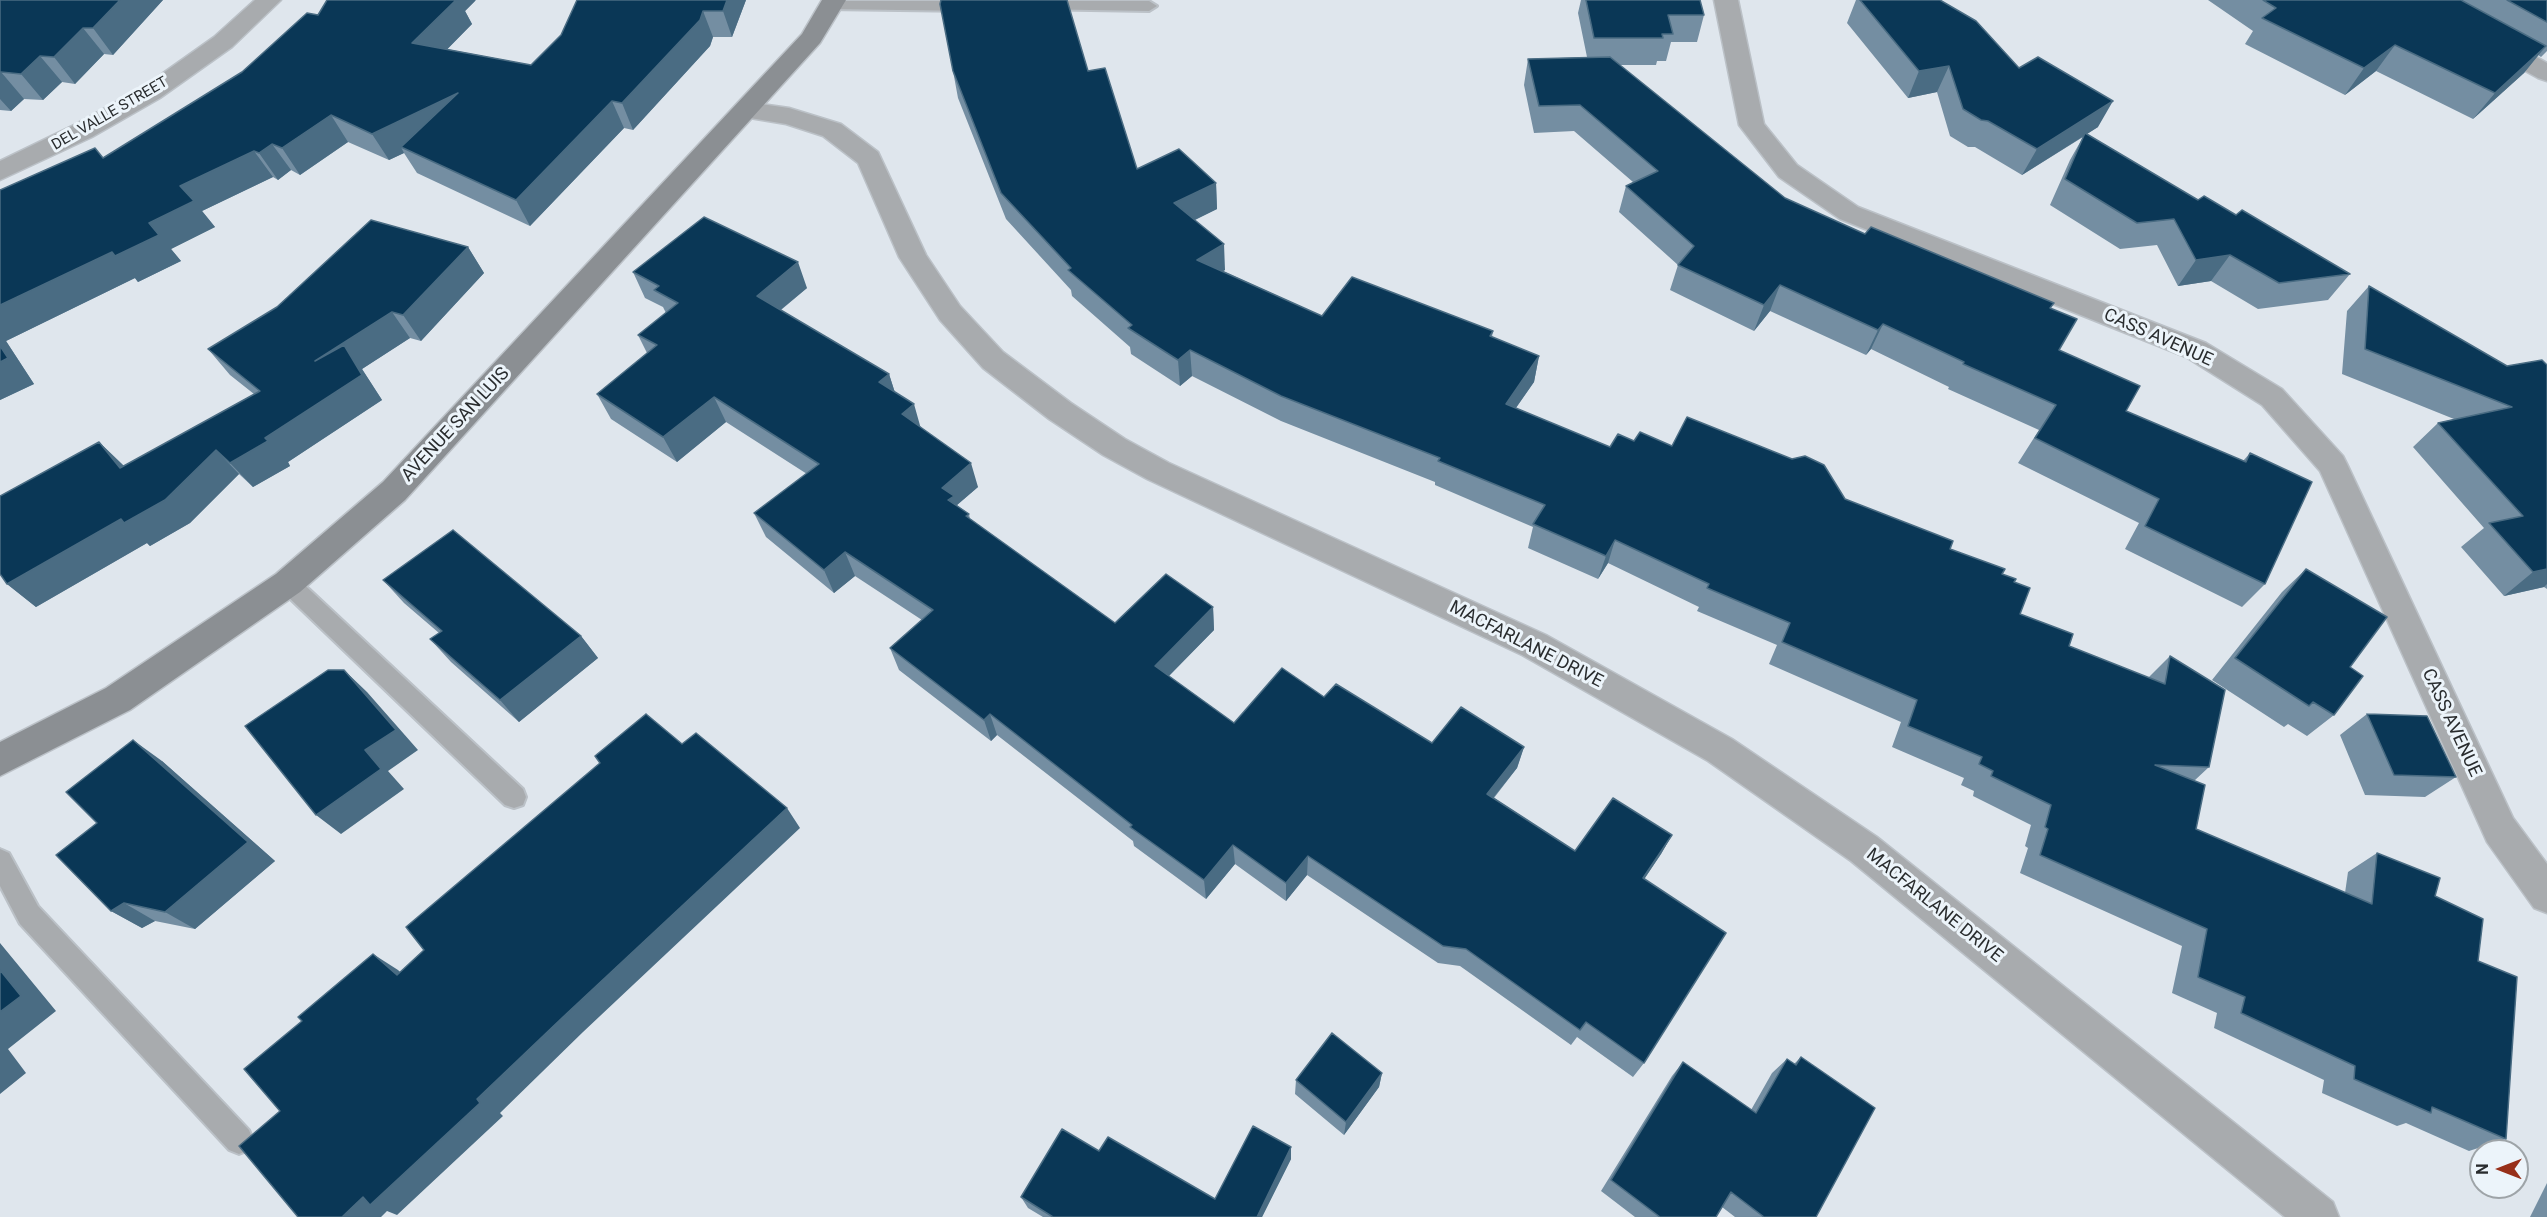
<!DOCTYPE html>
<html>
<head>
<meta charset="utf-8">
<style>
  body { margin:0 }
  #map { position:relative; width:2547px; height:1217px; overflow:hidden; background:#dfe6ed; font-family:Roboto,sans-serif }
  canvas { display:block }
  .north { position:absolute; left:2469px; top:1139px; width:60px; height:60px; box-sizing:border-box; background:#ecf4fa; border:2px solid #9ea4a8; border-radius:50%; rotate:270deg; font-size:16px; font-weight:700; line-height:24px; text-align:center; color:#292c2e }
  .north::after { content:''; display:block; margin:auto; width:21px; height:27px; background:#972f19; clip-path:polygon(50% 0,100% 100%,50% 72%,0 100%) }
</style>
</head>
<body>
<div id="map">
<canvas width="2547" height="1217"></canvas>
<div class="north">N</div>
</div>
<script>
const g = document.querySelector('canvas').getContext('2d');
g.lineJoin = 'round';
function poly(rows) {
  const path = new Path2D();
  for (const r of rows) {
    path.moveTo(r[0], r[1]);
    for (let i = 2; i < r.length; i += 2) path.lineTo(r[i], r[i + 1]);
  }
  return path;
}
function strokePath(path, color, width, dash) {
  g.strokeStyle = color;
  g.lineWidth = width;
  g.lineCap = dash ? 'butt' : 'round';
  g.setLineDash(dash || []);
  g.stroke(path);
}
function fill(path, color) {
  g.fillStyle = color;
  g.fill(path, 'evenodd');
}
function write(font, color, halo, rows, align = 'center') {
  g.font = font + ' Roboto,sans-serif';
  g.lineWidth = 6;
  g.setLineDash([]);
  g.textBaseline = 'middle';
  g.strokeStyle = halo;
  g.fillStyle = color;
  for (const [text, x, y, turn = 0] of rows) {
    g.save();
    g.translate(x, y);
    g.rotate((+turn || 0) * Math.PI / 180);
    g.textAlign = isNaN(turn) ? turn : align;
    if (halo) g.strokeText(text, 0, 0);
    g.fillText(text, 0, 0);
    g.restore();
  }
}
const lane = poly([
  [832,1,972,1,980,6,972,11,826,9,824,6,832,1],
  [1038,1,1149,1,1157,6,1149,11,1032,9,1030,6,1038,1],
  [288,574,296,577,523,789,526,797,523,805,514,808,505,805,280,589,277,583,280,577,288,574],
  [0,849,9,853,38,906,249,1130,253,1140,249,1150,239,1154,229,1150,20,924,0,886,0,849]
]);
const street = poly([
  [255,0,281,0,232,47,160,98,92,137,0,180,0,161,74,125,142,88,214,37,255,0],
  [1714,0,1738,0,1764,124,1797,165,1858,207,2206,343,2282,389,2343,456,2347,464,2513,818,2547,864,2547,913,2534,908,2487,842,2320,471,2262,405,2186,357,1840,219,1779,177,1739,125,1714,0],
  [2408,0,2434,0,2547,63,2547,81,2538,78,2421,13,2408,0],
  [747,102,789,108,841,124,878,152,926,255,960,306,1003,352,1071,403,1125,439,1169,463,1546,635,1732,739,1877,837,2333,1202,2339,1217,2285,1217,1851,861,1708,761,1522,655,1147,479,1103,455,1049,419,983,368,940,320,899,257,858,163,823,136,786,124,738,116,734,110,738,104,747,102]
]);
const secondary = poly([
  [822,0,846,0,820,43,405,500,300,592,130,710,0,776,0,742,106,688,276,574,383,482,802,34,822,0]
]);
strokePath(lane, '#bbc1c7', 4);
strokePath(street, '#bbc1c7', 3);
strokePath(secondary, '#bbc1c7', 3);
fill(lane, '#a8abae');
fill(street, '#a8abae');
fill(secondary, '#8b8f93');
fill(poly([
  [0,0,163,0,113,55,104,54,75,84,62,82,43,100,24,99,11,111,0,110],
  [746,0,732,37,713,37,710,46,633,130,624,128,530,226,417,173,404,153,389,160,348,142,300,175,291,170,278,180,273,177,202,211,215,227,171,249,181,261,138,282,135,278,6,341,34,384,0,400,0,190,103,158,242,72,318,15,475,1,465,11,472,24,447,49,531,65,561,35],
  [1581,0,1700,0,1704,15,1697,42,1671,42,1666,61,1657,61,1656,65,1619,65,1785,198,1865,234,2051,308,2059,350,2126,411,2243,461,2250,453,2265,584,2242,607,2125,549,2139,523,2018,463,2039,430,1948,389,1949,387,1871,349,1866,355,1770,311,1754,331,1670,290,1678,265,1619,212,1626,186,1633,182,1574,131,1534,133,1524,85,1528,59,1587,57,1578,13],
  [1856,0,1940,0,2019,68,2098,127,2087,134,2198,200,2236,215,2350,274,2328,300,2258,309,2211,281,2178,286,2157,245,2120,249,2050,205,2070,160,2083,137,2022,175,1975,147,1968,147,1950,136,1937,92,1908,98,1847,23],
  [2208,0,2547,0,2547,51,2541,57,2538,55,2524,73,2473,119,2376,71,2345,95,2245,44,2253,31],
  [953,71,1088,71,1137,169,1216,183,1217,209,1195,220,1225,270,1223,271,1322,316,1493,331,1492,337,1539,356,1534,382,1516,408,1610,447,1634,441,1672,446,1845,499,2002,574,2014,582,2020,614,2069,646,2148,678,2170,656,2209,767,2194,781,2196,829,2345,893,2348,872,2377,853,2435,896,2478,961,2506,1139,2469,1151,2406,1123,2397,1126,2322,1093,2324,1080,2214,1028,2217,1013,2172,993,2182,946,2020,873,2028,848,2025,846,2031,825,1973,796,1974,791,1961,785,1964,778,1892,747,1901,722,1769,664,1777,645,1697,611,1699,607,1608,563,1598,579,1528,548,1533,527,1435,485,1435,482,1281,421,1192,376,1180,386,1131,354,1130,347,1072,296,1071,290,1006,219,958,98],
  [468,247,484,273,421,341,410,338,362,369,382,400,288,462,290,466,253,487,239,474,190,523,150,546,147,543,36,607,7,584,99,442,124,466,254,394,230,375,208,349],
  [633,272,807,288,781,310,889,374,895,393,921,428,978,487,957,505,969,514,970,519,1115,623,1213,607,1214,630,1169,676,1234,723,1324,697,1432,743,1524,747,1517,768,1494,798,1575,851,1672,835,1661,854,1644,879,1644,1063,1633,1077,1577,1037,1571,1045,1460,966,1438,963,1307,875,1286,901,1235,864,1206,899,1134,846,1133,841,997,735,991,741,899,670,890,648,922,620,855,576,834,593,766,537,754,513,807,474,726,422,677,462,611,419,597,394,647,353,638,335,666,313,663,307,645,298],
  [2369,286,2507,366,2547,365,2547,589,2544,587,2504,596,2461,547,2484,528,2413,447,2438,423,2454,419,2342,374,2347,311],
  [2306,569,2350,667,2334,715,2307,736,2288,724,2284,727,2212,680,2282,592],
  [383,580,581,636,598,658,519,722,451,662,430,639,439,633,404,603],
  [2367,714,2456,777,2425,797,2365,795,2340,735],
  [162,761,275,861,195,929,155,921,142,928,111,911,97,823],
  [1801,1057,1816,1217,1735,1217,1722,1207,1716,1217,1635,1217,1601,1191,1672,1076,1683,1062,1751,1110,1772,1073,1787,1059,1794,1064],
  [1382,1073,1379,1087,1344,1135,1295,1094,1296,1080],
  [1291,1147,1291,1159,1262,1217,1043,1217,1028,1208,1021,1197,1099,1151,1215,1199],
  [2547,1183,2547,1217,2530,1217]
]), '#748ea2');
fill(poly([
  [120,0,163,0,113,55,93,28],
  [444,0,476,0,465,11,472,24,427,70,412,43],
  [727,0,746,0,732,37,723,11],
  [703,11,713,37,710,46,633,130,622,103],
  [83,28,104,54,75,84,54,57],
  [2395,45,2376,71,2345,95,2364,68],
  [2546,46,2524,73,2473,119,2495,93],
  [40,56,62,82,43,100,21,74],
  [1949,66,1937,92,1908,98,1919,71],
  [1,72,24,99,11,111,0,99,0,73],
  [458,93,401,147,404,153,389,160,372,134],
  [612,101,624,128,530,226,516,200],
  [2113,101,2098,127,2022,175,2037,149],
  [331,115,348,142,300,175,282,148],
  [272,144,291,170,278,180,259,153],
  [254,151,273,177,202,211,215,227,171,249,181,261,138,282,135,278,6,341,34,384,0,400,0,305,149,223,180,186],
  [1216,183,1217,209,1176,229,1174,203],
  [1224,244,1225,270,1199,285,1197,260],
  [468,247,484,273,421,341,403,315],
  [2230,255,2211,281,2178,286,2196,260],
  [798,262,807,288,767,321,757,296],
  [1780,285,1770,311,1754,331,1764,305],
  [392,312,410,338,362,369,382,400,288,462,290,466,253,487,230,463,265,438,315,361],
  [1883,324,1871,349,1866,355,1878,330],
  [1190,350,1192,376,1180,386,1178,360],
  [1539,356,1534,382,1501,429,1506,404],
  [889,374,897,399,879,382],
  [714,397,726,422,677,462,663,437],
  [914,404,921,429,902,414],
  [99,442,125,467,120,468],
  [216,450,239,474,190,523,150,546,147,543,36,607,7,584],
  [971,463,978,487,957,505,961,520,956,524,942,488],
  [1615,540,1608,563,1598,579,1606,556],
  [845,552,855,576,834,593,824,570],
  [2547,569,2547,584,2544,587,2504,596,2533,572],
  [1213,607,1214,630,1158,687,1155,666],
  [581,636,598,658,519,722,500,700],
  [344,670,367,692,418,750,388,771,404,789,341,834,316,815,365,750],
  [990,714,997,735,991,741,984,720],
  [133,740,162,761,275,861,195,929,165,912],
  [1524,747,1517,768,1481,813,1487,794],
  [787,808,800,828,583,1032,500,1113,503,1116,397,1215,387,1211,381,1217,342,1217,363,1197,477,1099,563,1017],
  [1672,835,1661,854,1633,896,1643,878],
  [1233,845,1235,864,1206,899,1204,880],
  [1308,856,1307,875,1286,901,1286,883],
  [124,903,155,921,142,928,111,911],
  [0,943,56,1011,8,1049,26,1073,0,1094],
  [373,954,398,970,421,991,397,975],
  [1382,1073,1379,1087,1344,1135,1346,1122],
  [1291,1147,1291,1159,1262,1217,1257,1217]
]), '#4a6c83');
const building = poly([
  [0,0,120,0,93,28,83,28,54,57,40,56,21,74,1,72,0,73,0,0],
  [327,0,456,0,412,43,531,65,561,35,577,0,727,0,723,11,703,11,700,20,622,103,612,101,516,200,401,147,458,93,372,134,331,115,282,148,272,144,259,153,254,151,180,186,194,201,149,223,159,235,115,256,112,252,0,305,0,190,95,148,103,158,242,72,307,13,318,15,327,0],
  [941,0,1067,0,1088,71,1105,68,1137,169,1179,149,1216,183,1174,203,1224,244,1197,260,1322,316,1352,277,1493,331,1490,336,1539,356,1506,404,1610,447,1618,434,1634,441,1640,432,1672,446,1687,417,1792,459,1805,456,1824,465,1845,499,1953,541,1950,549,2005,569,2002,574,2016,579,2014,582,2030,588,2020,614,2073,634,2069,646,2165,684,2170,656,2225,690,2209,767,2155,765,2205,785,2196,829,2372,904,2377,853,2440,878,2435,896,2483,919,2478,961,2517,977,2506,1139,2432,1107,2431,1113,2354,1079,2355,1066,2241,1013,2245,997,2198,977,2207,929,2040,855,2048,829,2045,827,2051,805,1991,776,1993,771,1979,764,1982,757,1908,726,1917,700,1782,642,1790,623,1707,588,1709,584,1615,540,1606,556,1533,524,1545,505,1438,461,1440,458,1281,396,1190,350,1178,360,1128,328,1132,325,1068,270,1071,268,1001,193,953,71,940,4,941,0],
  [1586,0,1700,0,1704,15,1668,15,1673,34,1662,34,1663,38,1594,38,1586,0],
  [1860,0,1940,0,1976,21,2019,68,2038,57,2113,101,2037,149,1988,121,1981,120,1963,109,1949,66,1919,71,1860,0],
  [2263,0,2461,0,2546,46,2495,93,2395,45,2364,68,2262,18,2276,8,2263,0],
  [2507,0,2547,0,2547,22,2507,0],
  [1610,57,1785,198,1865,234,1871,227,2054,303,2050,308,2077,319,2059,350,2140,386,2126,411,2246,462,2250,453,2312,482,2265,584,2145,526,2159,499,2035,438,2056,405,1963,364,1964,362,1883,324,1878,330,1780,285,1764,305,1678,265,1694,246,1626,186,1658,171,1580,105,1539,106,1528,59,1610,57],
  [2085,133,2198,200,2204,196,2236,215,2242,210,2350,274,2279,283,2230,255,2196,260,2174,219,2137,223,2065,179,2085,133],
  [704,217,798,262,757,296,889,374,879,382,914,404,902,414,971,463,942,488,954,496,948,500,969,514,966,516,1115,623,1166,574,1213,607,1155,666,1234,723,1282,668,1324,697,1336,684,1432,743,1461,707,1524,747,1487,794,1575,851,1613,798,1672,835,1643,878,1726,933,1644,1063,1586,1022,1580,1030,1466,949,1443,946,1308,856,1286,883,1233,845,1204,880,1130,827,1132,825,990,714,984,720,890,648,933,610,845,552,824,570,754,513,819,464,714,397,663,437,597,394,657,345,638,335,678,303,654,290,659,286,633,272,704,217],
  [371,220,468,247,403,315,392,312,315,361,344,345,362,375,265,438,268,441,230,463,216,450,165,500,124,523,121,519,7,584,0,574,0,496,99,442,120,468,260,391,208,349,277,307,371,220],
  [2369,286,2507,366,2542,360,2547,365,2547,569,2533,572,2489,523,2523,516,2438,423,2512,407,2365,349,2369,286],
  [0,346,8,358,0,362,0,346],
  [453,530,581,636,500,700,430,639,442,631,383,580,453,530],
  [2306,569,2387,617,2350,667,2363,676,2334,715,2313,702,2309,706,2235,658,2306,569],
  [328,670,344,670,396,730,365,750,381,769,316,815,245,726,328,670],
  [646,714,682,744,696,733,787,808,563,1017,477,1099,480,1103,370,1205,363,1197,342,1217,298,1217,239,1146,280,1111,244,1069,302,1021,298,1017,373,954,397,975,424,950,406,927,600,763,595,756,646,714],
  [2367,714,2427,716,2456,777,2394,775,2367,714],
  [133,740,248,842,165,912,124,903,111,911,56,855,97,823,66,792,133,740],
  [0,970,21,996,0,1012,0,970],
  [1332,1033,1382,1073,1346,1122,1296,1080,1332,1033],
  [1801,1057,1875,1108,1816,1217,1764,1217,1731,1192,1716,1217,1660,1217,1611,1180,1683,1062,1756,1113,1787,1059,1796,1065,1801,1057],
  [1253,1126,1291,1147,1257,1217,1053,1217,1021,1197,1062,1129,1099,1151,1108,1137,1215,1199,1253,1126]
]);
fill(building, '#0a3756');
strokePath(building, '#4a6c83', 1.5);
write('15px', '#292c2e', '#ecf4fa', [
  ["DEL VALLE STREET",110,114,-30]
]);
write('18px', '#292c2e', '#ecf4fa', [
  ["CASS AVENUE",2158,338,24],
  ["AVENUE SAN LUIS",456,425,-47],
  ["MACFARLANE DRIVE",1526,645,27],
  ["CASS AVENUE",2451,723,65],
  ["MACFARLANE DRIVE",1934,906,39]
]);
</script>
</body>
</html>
